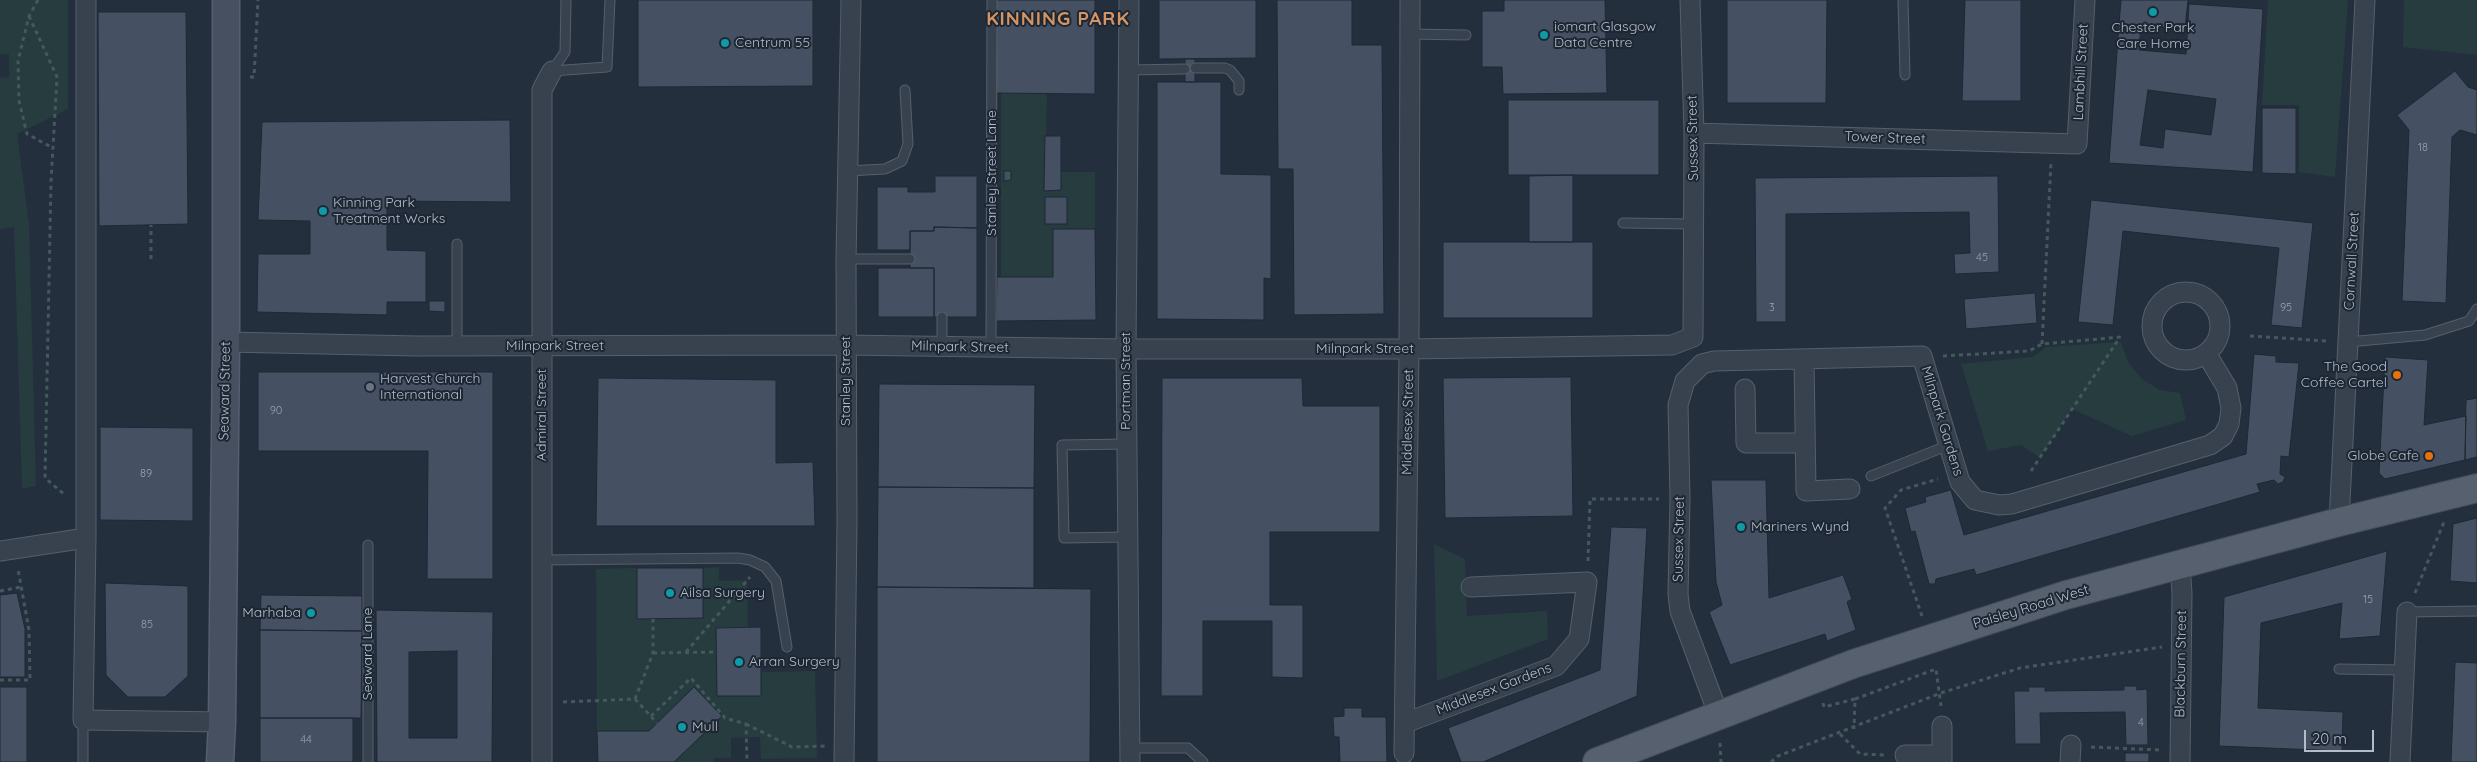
<!DOCTYPE html>
<html>
<head>
<meta charset="utf-8">
<style>
  body { margin:0 }
  #map { position:relative; width:2477px; height:762px; overflow:hidden; background:#242f3e; font-family:Quicksand,sans-serif }
  canvas { display:block }
  .scale { position:absolute; left:2304px; top:730px; width:70px; height:22px; box-sizing:border-box; border:2px solid #b4bcc9; border-top:0; padding-left:6px; font-size:15px; line-height:18px; white-space:nowrap; color:#b4bcc9; -webkit-text-stroke:4px #1d2633; paint-order:stroke }
</style>
</head>
<body>
<div id="map">
<canvas width="2477" height="762"></canvas>
<div class="scale">20 m</div>
</div>
<script>
const g = document.querySelector('canvas').getContext('2d');
g.lineJoin = 'round';
function fill(path, color) {
  g.fillStyle = color;
  g.fill(path, 'evenodd');
}
function poly(rows) {
  const path = new Path2D();
  for (const r of rows) {
    if (r.length === 3) {
      path.moveTo(r[0] + r[2], r[1]);
      path.arc(r[0], r[1], r[2], 0, 2 * Math.PI);
      continue;
    }
    path.moveTo(r[0], r[1]);
    for (let i = 2; i < r.length; i += 2) path.lineTo(r[i], r[i + 1]);
  }
  return path;
}
function strokePath(path, color, width, dash) {
  g.strokeStyle = color;
  g.lineWidth = width;
  g.lineCap = dash ? 'butt' : 'round';
  g.setLineDash(dash || []);
  g.stroke(path);
}
function write(font, color, halo, rows, align = 'center') {
  g.font = font + ' Quicksand,sans-serif';
  g.lineWidth = 4;
  g.setLineDash([]);
  g.textBaseline = 'middle';
  g.strokeStyle = halo;
  g.fillStyle = color;
  for (const [text, x, y, turn = 0] of rows) {
    g.save();
    g.translate(x, y);
    g.rotate((+turn || 0) * Math.PI / 180);
    g.textAlign = isNaN(turn) ? turn : align;
    if (halo) g.strokeText(text, 0, 0);
    g.fillText(text, 0, 0);
    g.restore();
  }
}
fill(poly([
  [0,0,68,0,68,109,17,134,29,224,36,486,22,489,14,227,0,229,0,78,9,77,9,54,0,54],
  [2268,0,2348,0,2335,177,2299,172,2299,105,2262,105],
  [2404,0,2477,0,2477,55,2403,47],
  [1001,93,1047,93,1045,190,1061,190,1061,172,1095,172,1095,229,1053,229,1053,277,1001,277],
  [2121,342,2128,362,2142,379,2160,390,2180,393,2186,420,2132,436,2072,409,2040,458,2021,445,1988,451,1961,364,2033,357,2046,347],
  [1434,544,1465,559,1467,616,1547,611,1548,639,1437,681],
  [719,567,719,581,747,580,748,628,716,628,717,696,760,696,761,672,815,671,817,758,761,759,760,737,731,738,731,758,714,758,713,762,674,762,722,716,694,687,649,731,597,731,596,569,637,568,637,619,703,618,703,568]
]), '#263c3f');
const building = poly([
  [638,0,813,0,813,86,638,87,638,0],
  [996,0,1095,0,1095,94,994,93,996,0],
  [1159,0,1256,0,1256,58,1159,59,1159,0],
  [1277,0,1352,0,1352,45,1382,45,1384,314,1294,315,1293,169,1278,169,1277,0],
  [1504,0,1605,0,1607,93,1503,94,1502,67,1482,67,1482,11,1504,11,1504,0],
  [1727,0,1827,0,1826,103,1727,103,1727,0],
  [1965,0,2021,0,2021,101,1962,101,1965,0],
  [2121,0,2188,0,2185,29,2119,24,2121,0],
  [2189,4,2263,9,2253,172,2109,163,2119,24,2141,25,2139,50,2186,54,2189,4],
  [2148,90,2216,99,2211,135,2165,129,2163,148,2140,145,2148,90],
  [98,12,186,12,188,224,99,226,98,12],
  [1185,59,1195,59,1195,82,1185,82,1185,59],
  [2455,71,2468,87,2477,90,2477,135,2460,130,2452,137,2446,303,2402,301,2409,130,2397,115,2455,71],
  [1157,82,1221,82,1221,174,1271,175,1271,279,1264,278,1264,320,1157,319,1157,82],
  [1508,100,1659,100,1659,175,1508,175,1508,100],
  [2262,108,2296,108,2296,174,2262,173,2262,108],
  [510,120,511,202,387,201,387,250,426,251,426,302,387,302,387,315,257,312,258,254,310,254,310,221,258,220,262,122,510,120],
  [1045,136,1061,136,1061,190,1044,191,1045,136],
  [1004,171,1011,171,1011,180,1004,181,1004,171],
  [1573,175,1573,242,1529,242,1529,176,1573,175],
  [935,176,977,176,977,228,934,227,934,231,910,231,910,250,877,250,877,187,908,187,908,192,935,192,935,176],
  [1998,176,1999,272,1955,274,1954,254,1970,253,1969,212,1786,214,1786,322,1756,322,1755,178,1998,176],
  [1045,197,1067,197,1067,224,1045,224,1045,197],
  [2091,200,2313,223,2302,328,2271,325,2279,248,2123,231,2113,325,2078,322,2091,200],
  [934,227,977,228,977,317,934,317,934,268,910,268,910,231,934,231,934,227],
  [1053,229,1095,229,1096,320,996,321,997,277,1053,277,1053,229],
  [1443,242,1593,242,1593,318,1443,318,1443,242],
  [878,268,934,268,934,317,878,317,878,268],
  [2035,293,2037,323,1966,329,1964,299,2035,293],
  [429,301,445,301,445,312,429,311,429,301],
  [2254,354,2276,356,2276,362,2299,363,2289,457,2281,456,2280,474,2285,477,2283,482,2278,484,2274,480,2257,484,2260,492,1976,575,1974,569,1936,579,1935,584,1929,584,1915,531,1911,532,1905,508,1926,502,1925,497,1951,490,1964,535,2246,454,2254,354],
  [2385,357,2428,360,2424,425,2466,416,2465,460,2385,479,2379,473,2385,357],
  [258,372,493,372,493,579,427,579,428,451,258,451,258,372],
  [1571,377,1573,516,1445,518,1443,378,1571,377],
  [598,378,776,380,776,463,813,462,815,526,596,526,598,378],
  [1162,378,1302,378,1303,406,1380,406,1380,532,1270,532,1270,605,1303,605,1303,678,1272,677,1272,621,1203,621,1203,696,1161,696,1162,378],
  [879,384,1035,385,1034,488,878,487,879,384],
  [2477,398,2477,457,2465,460,2466,400,2477,398],
  [100,427,193,428,193,521,100,520,100,427],
  [1711,480,1766,480,1769,598,1843,575,1852,599,1847,602,1856,630,1827,641,1825,634,1730,665,1709,612,1722,605,1716,582,1711,480],
  [878,487,1034,488,1034,588,877,587,878,487],
  [2477,518,2477,583,2450,581,2453,524,2477,518],
  [1611,527,1647,528,1637,696,1483,762,1461,762,1448,728,1600,670,1611,527],
  [2387,551,2380,636,2339,639,2342,603,2261,623,2258,708,2343,712,2342,751,2219,746,2224,597,2387,551],
  [637,568,703,568,703,618,637,619,637,568],
  [105,583,188,586,188,676,165,697,128,697,106,675,105,583],
  [877,587,1091,589,1090,762,877,762,877,587],
  [17,593,25,629,25,677,0,677,0,595,17,593],
  [261,595,362,596,362,631,260,630,261,595],
  [376,610,493,612,492,762,377,762,376,610],
  [457,651,457,738,409,738,409,652,457,651],
  [761,627,761,696,717,696,716,628,761,627],
  [260,630,362,631,361,718,260,718,260,630],
  [2455,662,2477,663,2477,762,2451,762,2455,662],
  [2124,686,2136,686,2137,690,2147,689,2148,745,2126,745,2125,712,2040,713,2041,744,2015,744,2014,691,2029,691,2028,687,2045,687,2045,691,2124,690,2124,686],
  [0,687,27,687,27,762,0,762,0,687],
  [694,687,722,716,674,762,598,762,597,731,649,731,694,687],
  [1344,708,1362,708,1362,717,1386,717,1387,762,1340,762,1339,737,1334,737,1333,717,1344,716,1344,708],
  [260,718,353,718,353,762,260,762,260,718],
  [2125,753,2149,753,2149,762,2125,762,2125,753]
]);
fill(building, '#455162');
strokePath(building, '#1f2835', 1);
const lane = poly([
  [1903,0,1905,75],
  [1410,34,1466,35],
  [1195,68,1225,68,1230,70,1239,81,1239,90],
  [1129,70,1185,69],
  [552,71,607,67,610,0],
  [552,71,565,52,566,0],
  [847,171,885,169,902,161,908,144,905,90],
  [1623,223,1693,224],
  [846,259,910,259],
  [2348,342,2425,335,2469,321,2477,309],
  [457,346,457,244],
  [942,346,942,317],
  [991,347,992,0],
  [1127,444,1062,445,1064,538,1128,537],
  [1871,476,1949,445],
  [542,560,738,558,750,560,765,567,776,581,787,647],
  [2407,612,2477,611],
  [2339,669,2404,670],
  [1130,748,1188,748,1203,762],
  [83,762,83,720],
  [368,762,368,545]
]);
const street = poly([
  [86,0,86,538,83,720,222,722],
  [1129,0,1126,349,1130,762],
  [1694,133,2077,144,2085,0],
  [2186,326,34],
  [226,342,417,346,845,345,1126,349,1409,349,1672,345,1693,337,1694,133,1690,0],
  [1804,359,1806,491,1850,489],
  [1745,389,1746,443,1805,443],
  [2339,522,2365,0],
  [0,551,86,538],
  [1719,716,1680,611,1678,594,1680,498,1678,405,1685,381,1702,364,1714,361,1922,356,1960,482,1975,500,1999,505,2012,504,2210,445,2223,436,2229,424,2231,408,2227,388,2206,353],
  [1405,723,1556,666,1579,639,1587,582,1471,587],
  [1404,753,1409,349,1410,0],
  [1905,755,1942,755,1942,762],
  [1942,755,1942,726],
  [542,762,542,90,552,71],
  [844,762,847,522,846,259,851,0],
  [2070,762,2071,745],
  [2180,762,2182,593,2180,566],
  [2400,762,2407,612]
]);
const secondary = poly([
  [220,762,222,722,226,342,226,0]
]);
const primary = poly([
  [1597,762,1853,664,2066,595,2339,522,2477,488]
]);
strokePath(lane, '#565f6c', 11);
strokePath(street, '#565f6c', 21);
strokePath(secondary, '#565f6c', 29);
strokePath(primary, '#414a57', 30);
strokePath(poly([
  [38,0,29,16,18,61,19,101,27,134,53,148],
  [29,16,57,77,51,182,45,478,65,495],
  [250,77,254,77,258,0],
  [151,259,151,225],
  [2250,336,2327,341],
  [2042,344,2051,162],
  [1943,356,2029,351,2042,344,2121,337],
  [2031,471,2120,337],
  [1588,561,1590,499,1659,499],
  [0,591,21,587],
  [2415,593,2444,522],
  [1922,616,1885,508,1901,490,1938,479],
  [686,652,750,577],
  [653,653,717,652],
  [0,680,30,680,29,630,18,569],
  [635,699,653,653,653,619],
  [1855,699,1936,669,1941,706],
  [563,702,635,699,657,723],
  [1823,703,1824,707,1855,699,1854,729],
  [651,716,691,678,725,718,746,724,747,762],
  [746,724,792,747,825,746],
  [1840,734,1860,754,1886,755],
  [1720,743,1721,762],
  [2091,747,2160,750],
  [1771,762,1778,756,1941,693,2020,668,2162,647]
]), '#44595c', 3, [4, 4]);
strokePath(lane, '#38414e', 9);
strokePath(street, '#38414e', 19);
strokePath(secondary, '#465061', 26);
strokePath(primary, '#56606e', 28);
for (const [x, y, r, color] of [
  [2153,12,5,"#0f9aa8"],
  [1544,35,5,"#0f9aa8"],
  [725,43,5,"#0f9aa8"],
  [323,211,5,"#0f9aa8"],
  [2397,375,5,"#e8710a"],
  [370,387,5,"#6b7280"],
  [2429,456,5,"#e8710a"],
  [1741,527,5,"#0f9aa8"],
  [670,593,5,"#0f9aa8"],
  [311,613,5,"#0f9aa8"],
  [739,662,5,"#0f9aa8"],
  [682,727,5,"#0f9aa8"]
]) {
  const dot = new Path2D();
  dot.arc(x, y, r, 0, 2 * Math.PI);
  g.fillStyle = color;
  g.fill(dot);
  strokePath(dot, '#1d2633', 2);
}
write('11px', '#98a1af', null, [
  ["18",2423,148],
  ["45",1982,258],
  ["3",1772,308],
  ["95",2286,308],
  ["90",276,411],
  ["89",146,474],
  ["15",2368,600],
  ["85",147,625],
  ["4",2141,723],
  ["44",306,740]
]);
write('14px', '#b4bcc9', '#1d2633', [
  ["iomart Glasgow",1554,27],
  ["Data Centre",1554,43],
  ["Chester Park",2153,28,"center"],
  ["Care Home",2153,44,"center"],
  ["Centrum 55",735,43],
  ["Kinning Park",333,203],
  ["Treatment Works",333,219],
  ["The Good",2387,367,"right"],
  ["Coffee Cartel",2387,383,"right"],
  ["Harvest Church",380,379],
  ["International",380,395],
  ["Globe Cafe",2419,456,"right"],
  ["Mariners Wynd",1751,527],
  ["Ailsa Surgery",680,593],
  ["Marhaba",301,613,"right"],
  ["Arran Surgery",749,662],
  ["Mull",692,727]
], 'left');
write('14px', '#b4bcc9', '#1d2633', [
  ["Lambhill Street",2081,72,-87],
  ["Sussex Street",1693,138,-91],
  ["Tower Street",1885,138,2],
  ["Stanley Street Lane",992,173,-90],
  ["Cornwall Street",2352,261,-87],
  ["Milnpark Street",555,346],
  ["Milnpark Street",960,347,1],
  ["Milnpark Street",1365,349],
  ["Stanley Street",846,381,-90],
  ["Portman Street",1126,381,-90],
  ["Seaward Street",225,391,-89],
  ["Admiral Street",542,415,-90],
  ["Milnpark Gardens",1942,421,73],
  ["Middlesex Street",1408,422,-89],
  ["Sussex Street",1679,539,-89],
  ["Paisley Road West",2031,607,-17],
  ["Seaward Lane",368,654,-90],
  ["Blackburn Street",2181,664,-89],
  ["Middlesex Gardens",1494,689,-21]
]);
g.letterSpacing = '1px';
write('bold 19px', '#d59563', '#1d2633', [
  ["KINNING PARK",1058,19]
]);
g.letterSpacing = '0px';
</script>
</body>
</html>
